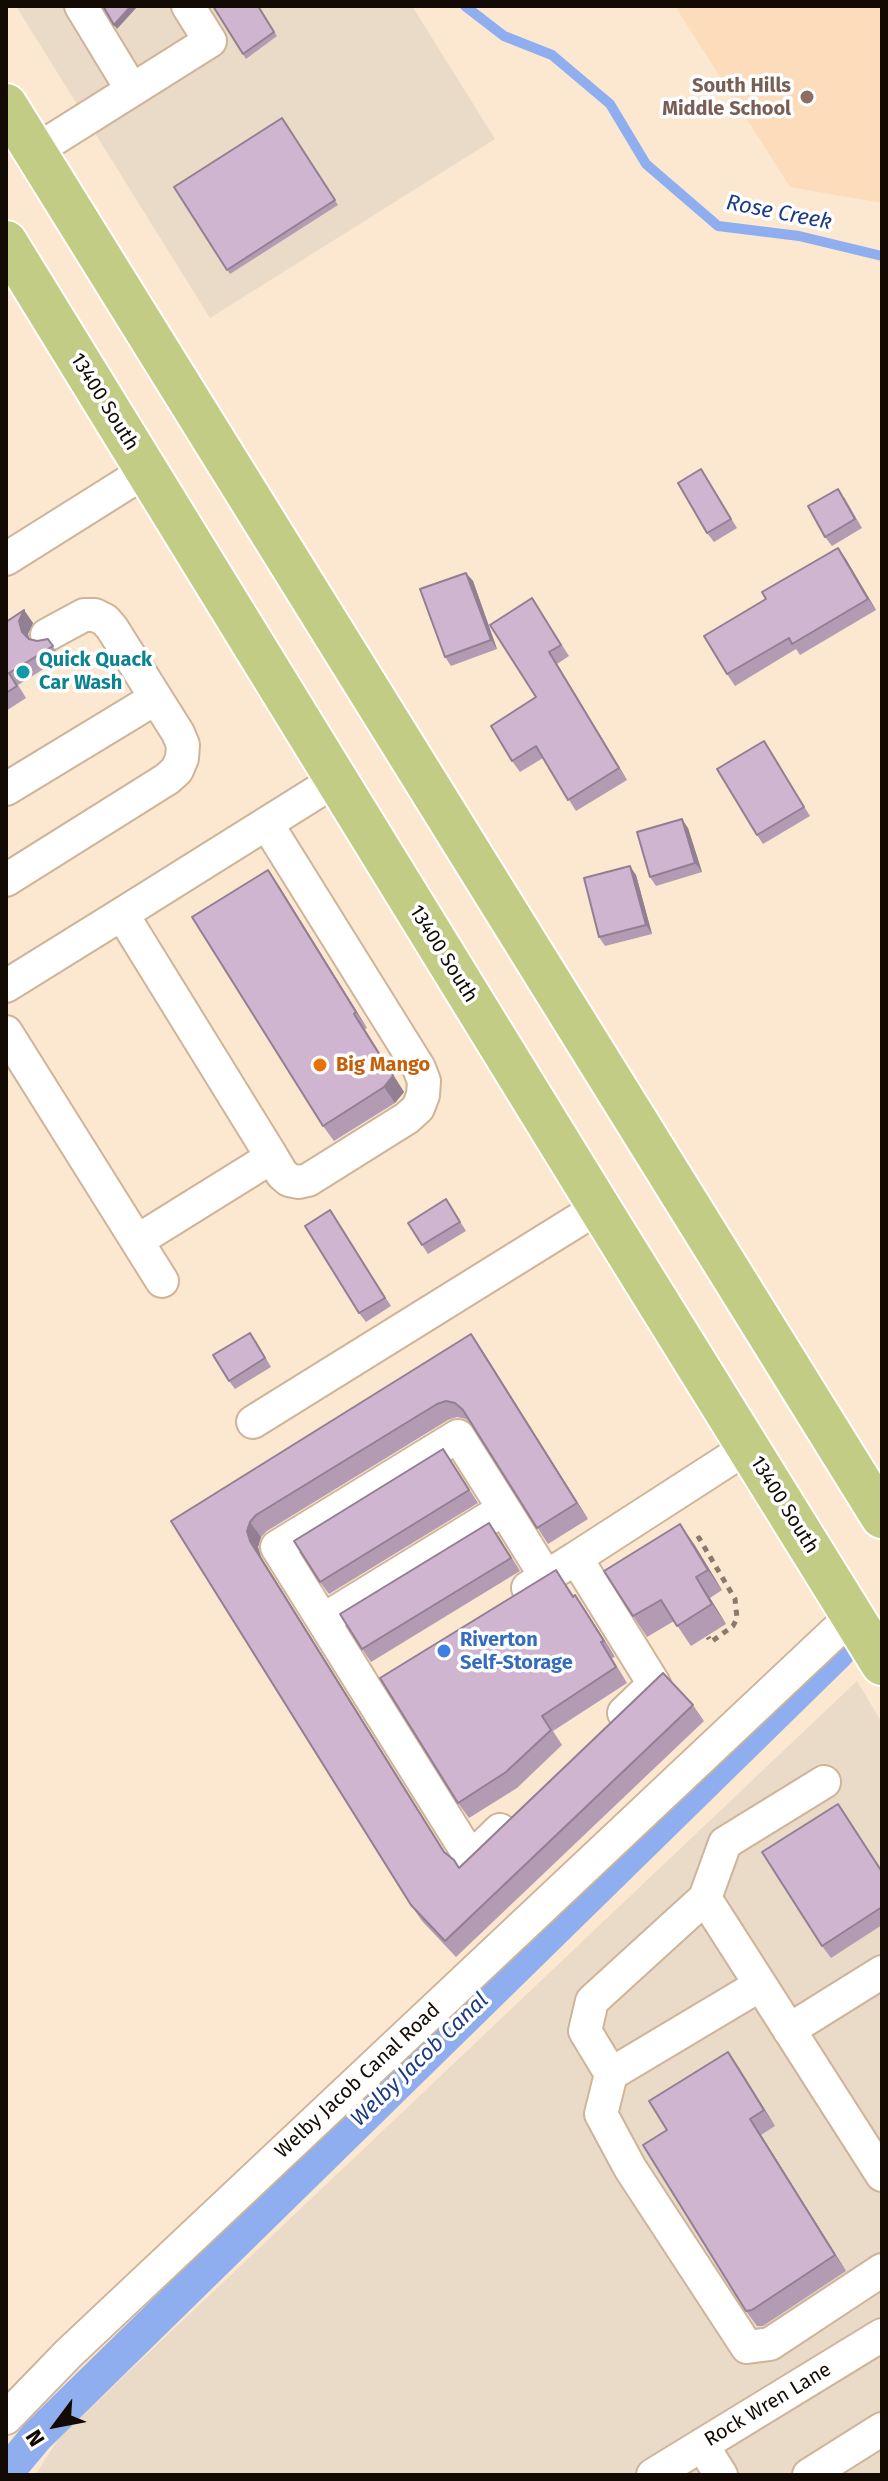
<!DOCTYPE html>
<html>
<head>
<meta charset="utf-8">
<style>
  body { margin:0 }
  #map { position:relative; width:888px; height:2481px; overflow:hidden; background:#fce7d0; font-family:"Fira Sans",sans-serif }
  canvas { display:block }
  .frame { position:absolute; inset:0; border:8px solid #130a03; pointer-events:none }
  .north { position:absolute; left:16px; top:2385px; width:80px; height:80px; -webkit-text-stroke:6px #fff; paint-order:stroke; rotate:238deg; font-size:22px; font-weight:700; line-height:32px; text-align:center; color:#130a03 }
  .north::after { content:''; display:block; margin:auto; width:28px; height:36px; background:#130a03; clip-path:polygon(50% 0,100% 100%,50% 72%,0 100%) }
</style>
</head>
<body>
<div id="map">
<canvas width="888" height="2481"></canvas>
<div class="frame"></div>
<div class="north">N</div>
</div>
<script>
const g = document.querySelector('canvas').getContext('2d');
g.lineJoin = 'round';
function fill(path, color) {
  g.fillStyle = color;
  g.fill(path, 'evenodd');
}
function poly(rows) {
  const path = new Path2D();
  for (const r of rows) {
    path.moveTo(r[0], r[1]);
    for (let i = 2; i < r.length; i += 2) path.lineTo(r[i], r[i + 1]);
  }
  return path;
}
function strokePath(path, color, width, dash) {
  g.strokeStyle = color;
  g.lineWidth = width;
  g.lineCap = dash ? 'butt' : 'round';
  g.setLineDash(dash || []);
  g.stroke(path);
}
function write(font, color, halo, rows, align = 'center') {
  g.font = font + ' "Fira Sans",sans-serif';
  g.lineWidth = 7;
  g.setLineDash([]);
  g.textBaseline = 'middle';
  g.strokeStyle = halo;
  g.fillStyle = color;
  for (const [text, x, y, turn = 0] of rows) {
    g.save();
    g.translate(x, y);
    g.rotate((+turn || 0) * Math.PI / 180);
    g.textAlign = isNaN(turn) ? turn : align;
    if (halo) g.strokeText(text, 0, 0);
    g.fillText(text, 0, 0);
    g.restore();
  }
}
fill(poly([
  [16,6,412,6,495,139,210,318],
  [857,1681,882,1723,882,2475,35,2475,60,2437]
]), '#eadac8');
fill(poly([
  [675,6,882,6,882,203,790,187]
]), '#fcdcba');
strokePath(poly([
  [465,6,504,36,552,55,610,104,646,164,718,226,799,236,882,256]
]), '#8faeef', 10);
strokePath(poly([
  [6,2473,37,2436,838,1652]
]), '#8faeef', 34);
const minor = poly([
  [81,6,132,90],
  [35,151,210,41,188,6],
  [6,559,146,471],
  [6,789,156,698],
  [267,824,419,1068,424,1081,423,1095,418,1108,407,1118,308,1180,299,1182,289,1180,282,1174,272,1157],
  [6,880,167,779,177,770,182,758,183,745,178,733,112,628,105,620,95,615,84,615,47,635],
  [122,914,336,780],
  [6,986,122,914,272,1157,137,1241],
  [6,1032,162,1281],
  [253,1422,599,1207],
  [504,1509,546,1577,528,1588],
  [576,1558,748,1447],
  [546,1577,576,1558,654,1684,624,1713],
  [323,1620,504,1509,458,1436,277,1547,471,1858,500,1830],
  [824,1782,725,1843,705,1898,882,2175],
  [705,1898,592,2001,585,2031,611,2074,760,1985],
  [789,2030,882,1972],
  [611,2074,601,2114,630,2168,747,2347,770,2344,882,2270],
  [6,2418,69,2353,852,1616],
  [702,2445,721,2475],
  [653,2475,882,2335],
  [809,2475,882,2429]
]);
const major = poly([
  [6,105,882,1517],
  [6,242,599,1207,882,1664]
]);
strokePath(minor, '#ceb499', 36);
strokePath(major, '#fff', 46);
strokePath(poly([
  [687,1546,699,1538,735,1599,737,1618,733,1626,711,1642,708,1637]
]), '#897a6b', 5, [6, 6]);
strokePath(minor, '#fff', 32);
strokePath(major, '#c2cc84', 42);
fill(poly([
  [213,6,258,6,277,36,246,59],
  [282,118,338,205,230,274,174,187],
  [701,469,737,528,714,542,707,533],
  [844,497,862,528,832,546,825,537],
  [838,548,876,610,800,655,796,649,735,686,727,674,766,599],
  [466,573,473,581,497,649,451,666,445,657],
  [532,598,569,656,557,664,627,780,576,811,543,758,520,772,512,761,536,697],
  [24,610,33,623,28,634,29,639,37,641,48,639,61,658,18,685,26,698,6,711,6,622],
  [770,750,810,816,763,844,757,835],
  [688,828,702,872,656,886,650,877],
  [636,875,652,934,605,946,599,937],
  [279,886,367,1028,365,1029,404,1092,395,1103,334,1141,323,1126],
  [446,1199,466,1231,428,1254,422,1245],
  [330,1210,391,1306,366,1322,359,1313],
  [256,1341,271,1367,235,1389,229,1381],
  [482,1350,588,1519,548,1544,471,1424,466,1419,457,1417,448,1420,267,1531,261,1537,258,1547,261,1557,446,1854,459,1867,693,1705,704,1721,456,1957,422,1921,411,1905,171,1521],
  [452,1462,478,1503,329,1594,320,1582],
  [498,1535,520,1571,371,1662,362,1649],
  [694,1544,722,1590,710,1598,726,1624,691,1646,674,1621,647,1637,633,1616],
  [567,1586,574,1596,575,1595,586,1611,615,1657,612,1658,627,1683,553,1731,562,1745,517,1788,469,1818,458,1803],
  [847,1817,882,1871,882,1925,831,1958,822,1946],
  [739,2068,775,2126,761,2135,846,2271,763,2326,757,2326,746,2311,667,2130]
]), '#b39cb3');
fill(poly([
  [131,6,138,6,117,29,114,25],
  [838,548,846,559,876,610,868,599],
  [466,573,473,581,497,649,491,640],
  [24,610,33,623,28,634,31,645,22,632,19,621],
  [549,652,557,664,627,780,619,768],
  [682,819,688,828,702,872,695,863],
  [630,866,636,875,652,934,646,925],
  [268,870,279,886,367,1028,356,1012],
  [354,1014,404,1092,395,1103,384,1087],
  [471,1334,482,1350,588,1519,577,1503],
  [250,1522,261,1537,258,1547,261,1557,455,1868,250,1541,247,1531],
  [680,1524,694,1544,722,1590,708,1570],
  [696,1577,710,1598,726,1624,712,1604],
  [575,1595,586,1611,615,1657,604,1641],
  [728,2052,739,2068,775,2126,764,2110],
  [750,2119,761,2135,846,2271,835,2255]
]), '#927f92');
const building = poly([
  [103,6,131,6,114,25,103,6],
  [213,6,258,6,274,32,243,54,213,6],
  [282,118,335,200,227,270,174,187,282,118],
  [701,469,731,519,707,533,678,483,701,469],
  [838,489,855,519,825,537,808,506,838,489],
  [838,548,868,599,792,644,789,638,727,674,704,636,766,599,762,592,838,548],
  [466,573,491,640,445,657,420,589,466,573],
  [532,598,561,645,549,652,619,768,568,800,536,746,512,761,491,726,536,697,490,625,532,598],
  [24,610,19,621,22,632,29,639,37,641,48,639,53,646,9,673,17,686,6,693,6,622,24,610],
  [764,741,804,807,757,835,717,769,764,741],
  [682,819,695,863,650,877,637,832,682,819],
  [630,866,646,925,599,937,584,878,630,866],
  [268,870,356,1012,354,1014,393,1076,384,1087,323,1126,192,917,268,870],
  [446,1199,460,1222,422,1245,408,1223,446,1199],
  [330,1210,385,1298,359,1313,305,1226,330,1210],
  [250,1333,265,1358,229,1381,213,1355,250,1333],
  [471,1334,577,1503,537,1528,463,1410,455,1403,446,1401,437,1404,256,1515,250,1522,247,1531,250,1541,444,1852,454,1860,459,1868,663,1673,693,1705,445,1941,411,1905,171,1521,471,1334],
  [443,1449,469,1490,320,1582,294,1541,443,1449],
  [489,1523,511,1558,362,1649,340,1614,489,1523],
  [680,1524,708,1570,696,1577,712,1604,677,1626,661,1600,633,1616,604,1571,680,1524],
  [556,1570,573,1597,575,1595,604,1641,601,1642,616,1667,542,1716,551,1730,506,1772,458,1803,380,1678,556,1570],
  [838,1804,882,1872,882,1907,822,1946,762,1852,838,1804],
  [728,2052,764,2110,750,2119,835,2255,752,2310,746,2311,643,2145,667,2130,649,2101,728,2052]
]);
fill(building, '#d0b5d0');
strokePath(building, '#927f92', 2);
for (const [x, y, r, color] of [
  [807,97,8,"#8d6e63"],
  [23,672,8,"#0f9aa8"],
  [320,1065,8,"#e8710a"],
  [444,1651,8,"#3f7fe0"]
]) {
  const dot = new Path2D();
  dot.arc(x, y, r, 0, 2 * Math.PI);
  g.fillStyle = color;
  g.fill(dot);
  strokePath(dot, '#fff', 3);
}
write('bold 20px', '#785e54', '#fff', [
  ["South Hills",791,86],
  ["Middle School",791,109]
], 'right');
write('20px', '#130a03', '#fff', [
  ["13400 South",104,402,58],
  ["13400 South",443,954,58],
  ["13400 South",784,1505,58],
  ["Welby Jacob Canal Road",358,2081,-43],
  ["Rock Wren Lane",768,2405,-31]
]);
write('bold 20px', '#0d838f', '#fff', [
  ["Quick Quack",39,660],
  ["Car Wash",39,683]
], 'left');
write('bold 20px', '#c56008', '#fff', [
  ["Big Mango",336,1065]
], 'left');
write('bold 20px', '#366cbe', '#fff', [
  ["Riverton",460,1640],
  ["Self-Storage",460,1663]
], 'left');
write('italic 22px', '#1c3a85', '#fff', [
  ["Rose Creek",779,213,11],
  ["Welby Jacob Canal",420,2060,-44]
]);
</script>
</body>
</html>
